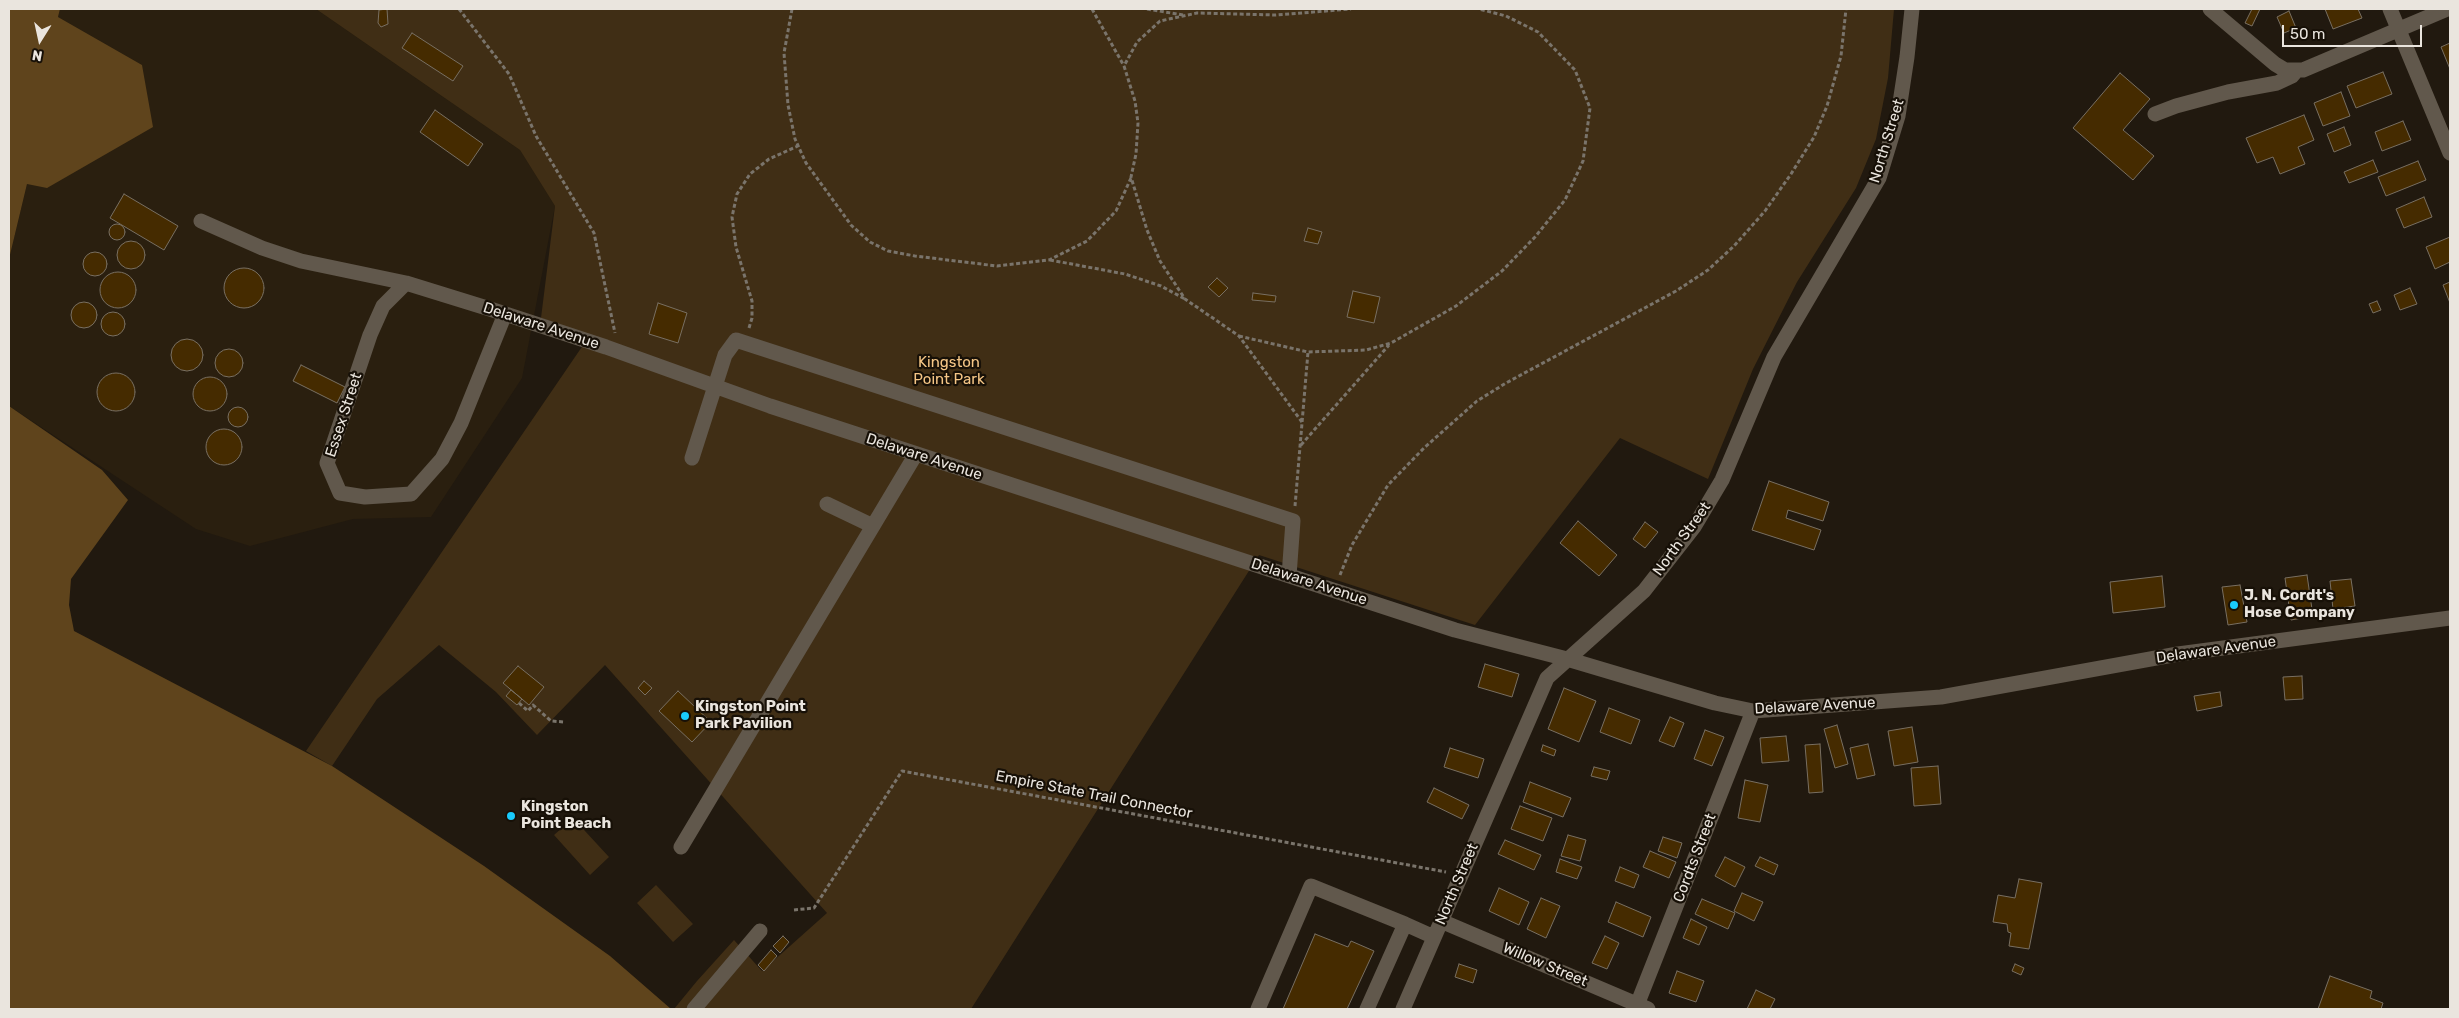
<!DOCTYPE html>
<html>
<head>
<meta charset="utf-8">
<style>
  body { margin:0 }
  #map { position:relative; width:2459px; height:1018px; overflow:hidden; background:#21190f; font-family:Rubik,sans-serif }
  canvas { display:block }
  .frame { position:absolute; inset:0; border:10px solid #eae5de; pointer-events:none }
  .north { position:absolute; left:15px; top:15px; width:50px; height:50px; -webkit-text-stroke:4px #171007; paint-order:stroke; rotate:190deg; font-size:14px; font-weight:700; line-height:20px; text-align:center; color:#eae5de }
  .north::after { content:''; display:block; margin:auto; width:18px; height:22px; background:#eae5de; clip-path:polygon(50% 0,100% 100%,50% 72%,0 100%) }
  .scale { position:absolute; left:2282px; top:25px; width:140px; height:22px; box-sizing:border-box; border:2px solid #eae5de; border-top:0; padding-left:6px; font-size:15px; line-height:18px; white-space:nowrap; color:#eae5de; -webkit-text-stroke:4px #171007; paint-order:stroke }
</style>
</head>
<body>
<div id="map">
<canvas width="2459" height="1018"></canvas>
<div class="frame"></div>
<div class="north">N</div>
<div class="scale">50 m</div>
</div>
<script>
const g = document.querySelector('canvas').getContext('2d');
g.lineJoin = 'round';
function fill(path, color) {
  g.fillStyle = color;
  g.fill(path, 'evenodd');
}
function poly(rows) {
  const path = new Path2D();
  for (const r of rows) {
    if (r.length === 3) {
      path.moveTo(r[0] + r[2], r[1]);
      path.arc(r[0], r[1], r[2], 0, 2 * Math.PI);
      continue;
    }
    path.moveTo(r[0], r[1]);
    for (let i = 2; i < r.length; i += 2) path.lineTo(r[i], r[i + 1]);
  }
  return path;
}
function strokePath(path, color, width, dash) {
  g.strokeStyle = color;
  g.lineWidth = width;
  g.lineCap = dash ? 'butt' : 'round';
  g.setLineDash(dash || []);
  g.stroke(path);
}
function write(font, color, halo, rows, align = 'center') {
  g.font = font + ' Rubik,sans-serif';
  g.lineWidth = 4.5;
  g.setLineDash([]);
  g.textBaseline = 'middle';
  g.strokeStyle = halo;
  g.fillStyle = color;
  for (const [text, x, y, turn = 0] of rows) {
    g.save();
    g.translate(x, y);
    g.rotate((+turn || 0) * Math.PI / 180);
    g.textAlign = isNaN(turn) ? turn : align;
    if (halo) g.strokeText(text, 0, 0);
    g.fillText(text, 0, 0);
    g.restore();
  }
}
fill(poly([
  [60,9,316,9,520,150,555,206,522,378,431,517,353,519,250,546,196,529,9,406,9,259,27,184,142,65,58,17]
]), '#2a1f0f');
fill(poly([
  [316,9,1894,9,1888,78,1876,139,1856,188,1797,282,1753,369,1708,479,1620,438,1475,625,1259,555,971,1009,674,1009,697,981,734,940,762,971,827,913,605,665,537,735,496,692,439,645,377,699,332,766,306,751,590,335,541,318,555,206,520,150],
  [573,818,609,857,590,875,554,835],
  [656,885,693,924,673,942,637,903]
]), '#402e15');
fill(poly([
  [9,9,60,9,58,17,142,65,153,127,47,188,27,184,9,259],
  [9,406,102,470,128,500,71,579,69,605,74,631,332,766,484,866,610,956,671,1009,9,1009]
]), '#5f441c');
const building = poly([
  [387,9,388,24,381,27,378,23,379,10,387,9],
  [2252,9,2260,9,2252,26,2245,23,2252,9],
  [2325,9,2358,9,2362,18,2333,29,2325,9],
  [2289,11,2296,28,2284,33,2277,17,2289,11],
  [412,33,463,66,453,81,402,48,412,33],
  [2450,43,2450,69,2441,47,2450,43],
  [2383,72,2392,94,2356,108,2347,86,2383,72],
  [2120,73,2150,99,2123,130,2154,156,2133,180,2073,128,2120,73],
  [2341,92,2350,116,2323,126,2314,103,2341,92],
  [435,110,483,144,468,166,420,132,435,110],
  [2304,115,2314,140,2298,147,2305,164,2280,174,2273,157,2257,163,2246,138,2304,115],
  [2403,121,2411,140,2382,151,2375,132,2403,121],
  [2344,127,2351,145,2334,152,2327,134,2344,127],
  [2373,160,2378,172,2349,183,2344,172,2373,160],
  [2418,161,2426,180,2386,196,2378,177,2418,161],
  [124,194,178,226,164,250,110,218,124,194],
  [2424,197,2432,217,2404,228,2396,209,2424,197],
  [117,232,8],
  [1308,228,1322,232,1318,244,1304,241,1308,228],
  [2450,237,2450,262,2435,269,2426,247,2450,237],
  [131,255,14],
  [95,264,12],
  [244,288,20],
  [118,290,18],
  [1217,278,1228,288,1219,297,1208,287,1217,278],
  [2450,282,2450,303,2443,285,2450,282],
  [2410,288,2417,304,2400,310,2394,295,2410,288],
  [1353,291,1380,297,1374,323,1347,317,1353,291],
  [1253,293,1276,296,1275,302,1252,300,1253,293],
  [2377,301,2381,310,2373,313,2369,304,2377,301],
  [84,315,13],
  [658,303,687,313,678,343,649,334,658,303],
  [113,324,12],
  [187,355,16],
  [229,363,14],
  [301,365,345,387,337,403,293,381,301,365],
  [116,392,19],
  [210,394,17],
  [238,417,10],
  [224,447,18],
  [1769,481,1829,502,1823,521,1788,510,1786,518,1821,530,1814,550,1752,530,1769,481],
  [1578,521,1617,555,1599,576,1560,543,1578,521],
  [1645,522,1658,532,1645,548,1633,539,1645,522],
  [2307,575,2313,616,2291,620,2285,578,2307,575],
  [2162,576,2165,607,2113,613,2110,582,2162,576],
  [2351,579,2355,606,2333,609,2330,581,2351,579],
  [2240,585,2247,622,2228,625,2222,587,2240,585],
  [1485,664,1519,674,1512,697,1478,687,1485,664],
  [518,666,544,687,529,705,503,683,518,666],
  [2302,676,2303,699,2285,700,2283,677,2302,676],
  [644,681,652,688,645,695,638,688,644,681],
  [1564,688,1596,701,1579,742,1548,729,1564,688],
  [511,690,522,699,517,705,506,696,511,690],
  [678,691,711,722,692,742,659,711,678,691],
  [2220,692,2222,706,2197,711,2194,696,2220,692],
  [1609,708,1640,720,1631,744,1600,732,1609,708],
  [1670,717,1684,723,1674,747,1659,741,1670,717],
  [1837,725,1848,764,1835,768,1824,729,1837,725],
  [1912,727,1918,762,1894,766,1888,731,1912,727],
  [1705,730,1724,737,1712,766,1694,759,1705,730],
  [1786,736,1789,761,1762,763,1760,738,1786,736],
  [1820,744,1823,792,1809,793,1805,745,1820,744],
  [1868,744,1875,775,1857,779,1850,748,1868,744],
  [1543,745,1556,750,1554,756,1541,751,1543,745],
  [1450,748,1484,759,1478,778,1444,767,1450,748],
  [1938,766,1941,804,1914,806,1911,768,1938,766],
  [1594,767,1610,771,1607,780,1591,776,1594,767],
  [1745,780,1768,785,1760,822,1738,818,1745,780],
  [1530,782,1571,798,1563,817,1523,802,1530,782],
  [1434,788,1469,805,1462,819,1427,802,1434,788],
  [1520,806,1552,818,1543,841,1511,829,1520,806],
  [1568,835,1586,840,1580,861,1561,856,1568,835],
  [1663,837,1682,843,1677,858,1658,851,1663,837],
  [1505,840,1541,855,1534,870,1498,854,1505,840],
  [1650,851,1676,862,1669,878,1643,867,1650,851],
  [1725,857,1745,867,1735,887,1715,876,1725,857],
  [1760,857,1778,865,1774,875,1755,866,1760,857],
  [1560,859,1582,867,1577,879,1556,872,1560,859],
  [1620,867,1639,875,1634,888,1615,881,1620,867],
  [2019,879,2042,883,2029,949,2009,946,2011,933,2008,932,2007,924,1993,922,1998,895,2015,898,2019,879],
  [1499,888,1529,902,1519,925,1489,911,1499,888],
  [1742,893,1763,902,1754,921,1734,911,1742,893],
  [1541,898,1560,906,1546,938,1527,929,1541,898],
  [1702,899,1735,913,1728,929,1695,914,1702,899],
  [1616,902,1651,917,1643,937,1608,922,1616,902],
  [1691,919,1707,927,1699,945,1683,938,1691,919],
  [1315,934,1348,947,1351,941,1374,951,1347,1009,1283,1009,1315,934],
  [783,936,789,942,780,953,773,946,783,936],
  [1605,936,1619,943,1607,969,1592,963,1605,936],
  [771,950,777,956,764,971,758,965,771,950],
  [1459,964,1477,970,1473,983,1455,977,1459,964],
  [2015,964,2024,968,2021,975,2012,971,2015,964],
  [1677,971,1704,981,1696,1002,1669,993,1677,971],
  [2330,976,2372,991,2370,998,2383,1003,2381,1009,2318,1009,2330,976],
  [1756,990,1775,999,1770,1009,1747,1009,1756,990]
]);
fill(building, '#452b00');
strokePath(building, '#786f62', 1);
strokePath(poly([
  [459,9,509,74,536,136,594,233,615,333],
  [792,9,784,53,788,105,795,139,806,163,851,225,870,242,888,251,915,256,997,266,1049,260,1087,241,1116,211,1131,178],
  [1092,9,1124,66],
  [1147,9,1183,15],
  [1050,260,1125,274,1161,286,1185,299],
  [749,328,752,318,752,301,736,247,732,217,737,194,750,174,769,159,798,146],
  [1239,336,1308,352,1366,350,1391,343,1456,306,1502,271,1535,237,1565,200,1583,161,1590,108,1575,70,1538,32,1506,16,1479,9],
  [1302,422,1239,336,1185,299,1160,261,1147,230,1131,177,1136,154,1138,123,1135,101,1124,66,1137,42,1160,21,1197,13,1276,15,1351,9],
  [1301,445,1389,345],
  [1295,506,1308,352],
  [1340,575,1352,545,1388,485,1424,448,1477,401,1506,383,1676,291,1708,270,1734,246,1765,211,1791,174,1814,137,1827,106,1841,56,1846,9],
  [519,703,528,711,533,705,551,721,564,722],
  [794,910,814,908,902,771,1446,872]
]), '#7a746b', 3, [4, 2.5]);
strokePath(poly([
  [2210,9,2275,64,2285,70,2303,70,2447,9],
  [2390,9,2450,153],
  [2155,114,2176,106,2228,92,2277,83,2292,76,2297,70],
  [201,221,262,248,301,261,406,283,490,309,606,347,770,406,1455,630,1567,659,1715,703,1753,711,1941,697,2178,654,2450,618],
  [406,283,383,306,370,335,327,463,340,493,365,497,411,494,442,459,461,423,505,314],
  [692,458,725,355,736,340,1293,521,1289,576],
  [827,504,873,526],
  [681,847,916,454],
  [1441,921,1648,1009],
  [1637,1005,1753,711],
  [694,1009,760,931],
  [1258,1009,1311,886,1405,924],
  [1367,1009,1405,924,1434,937],
  [1403,1009,1547,678,1644,591,1694,527,1722,480,1774,357,1879,178,1898,116,1907,57,1912,9]
]), '#61584c', 15);
for (const [x, y, r, color] of [
  [2234,605,5,"#19cafc"],
  [685,716,5,"#19cafc"],
  [511,816,5,"#19cafc"]
]) {
  const dot = new Path2D();
  dot.arc(x, y, r, 0, 2 * Math.PI);
  g.fillStyle = color;
  g.fill(dot);
  strokePath(dot, '#171007', 2);
}
write('15px', '#eae5de', '#171007', [
  ["North Street",1887,141,-73],
  ["Delaware Avenue",541,326,18],
  ["Essex Street",344,415,-72],
  ["Delaware Avenue",924,457,18],
  ["North Street",1682,539,-54],
  ["Delaware Avenue",1309,582,18],
  ["Delaware Avenue",2216,650,-8],
  ["Delaware Avenue",1815,706,-3],
  ["Empire State Trail Connector",1094,795,11],
  ["Cordts Street",1695,858,-69],
  ["North Street",1457,884,-67],
  ["Willow Street",1545,965,23]
]);
write('15px', '#f5c686', '#171007', [
  ["Kingston",949,363],
  ["Point Park",949,380]
]);
write('bold 15px', '#eae5de', '#171007', [
  ["J. N. Cordt's",2244,596],
  ["Hose Company",2244,613],
  ["Kingston Point",695,707],
  ["Park Pavilion",695,724],
  ["Kingston",521,807],
  ["Point Beach",521,824]
], 'left');
</script>
</body>
</html>
